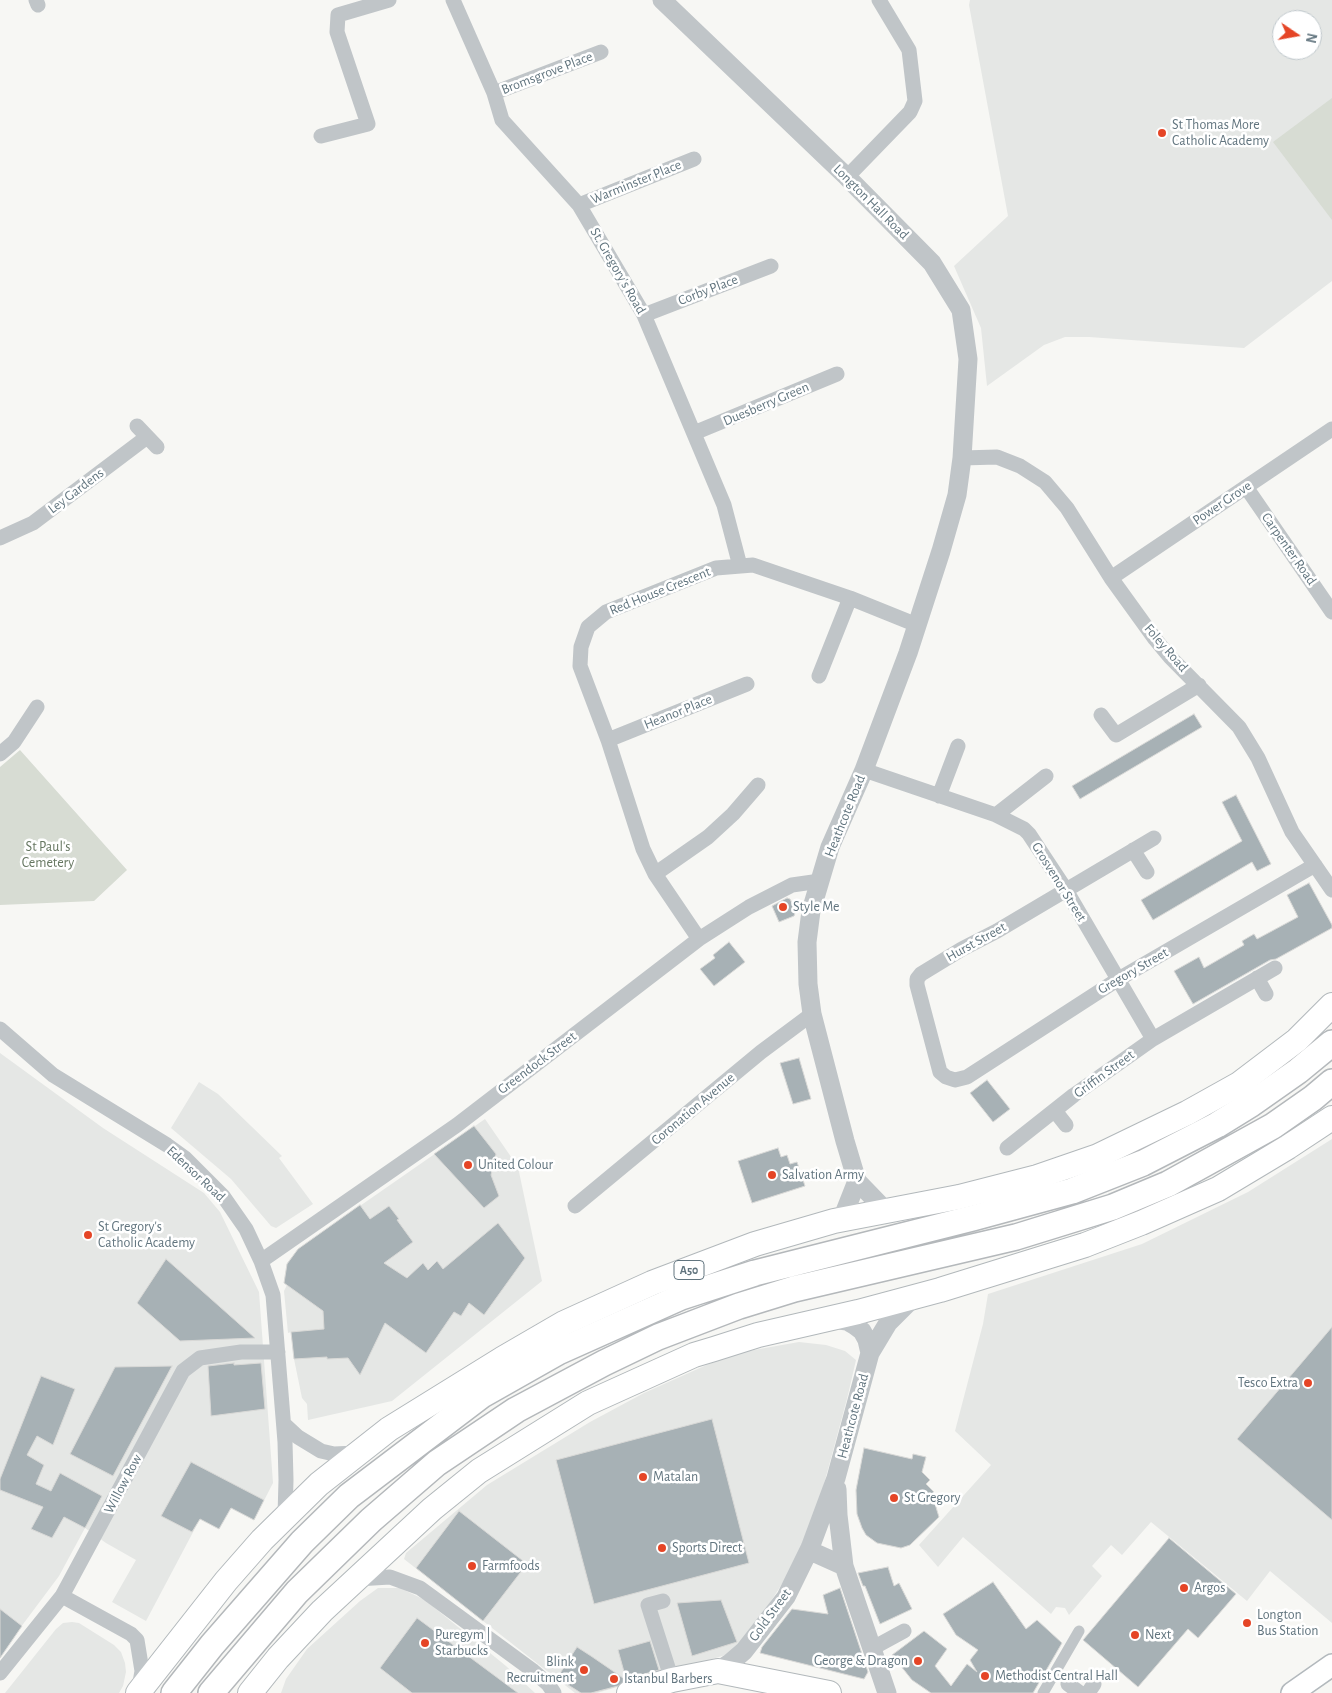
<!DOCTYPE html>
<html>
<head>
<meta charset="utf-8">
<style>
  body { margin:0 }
  #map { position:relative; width:1332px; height:1693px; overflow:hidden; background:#f7f7f4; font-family:"Alegreya Sans",sans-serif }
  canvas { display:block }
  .north { position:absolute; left:1272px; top:10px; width:50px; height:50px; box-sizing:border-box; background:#fff; border:1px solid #c0c8cc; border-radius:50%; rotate:102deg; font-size:14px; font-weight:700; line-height:20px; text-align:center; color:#62757f }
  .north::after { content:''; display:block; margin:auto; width:18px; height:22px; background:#e54526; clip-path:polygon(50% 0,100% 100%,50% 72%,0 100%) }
</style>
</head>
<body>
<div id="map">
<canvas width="1332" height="1693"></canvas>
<div class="north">N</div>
</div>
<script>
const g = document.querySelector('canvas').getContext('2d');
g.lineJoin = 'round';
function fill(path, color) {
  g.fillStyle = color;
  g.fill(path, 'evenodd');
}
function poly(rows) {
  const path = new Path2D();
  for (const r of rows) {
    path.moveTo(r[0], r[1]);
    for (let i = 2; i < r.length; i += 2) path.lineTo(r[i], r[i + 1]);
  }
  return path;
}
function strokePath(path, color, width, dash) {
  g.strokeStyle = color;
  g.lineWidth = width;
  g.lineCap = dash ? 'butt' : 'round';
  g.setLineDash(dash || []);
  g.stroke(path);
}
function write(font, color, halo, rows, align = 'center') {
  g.font = font + ' "Alegreya Sans",sans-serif';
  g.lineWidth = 5;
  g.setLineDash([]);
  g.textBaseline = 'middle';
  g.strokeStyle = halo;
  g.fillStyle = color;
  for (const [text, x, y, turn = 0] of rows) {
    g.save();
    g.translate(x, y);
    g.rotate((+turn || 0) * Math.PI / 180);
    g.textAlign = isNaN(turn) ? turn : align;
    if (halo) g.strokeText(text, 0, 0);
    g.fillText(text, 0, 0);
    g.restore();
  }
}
fill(poly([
  [970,0,1332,0,1332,281,1244,348,1089,337,1065,337,1044,345,987,386,981,328,954,266,1008,216,969,5],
  [1282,20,1312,20,1312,50,1282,50],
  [0,1053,103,1128,204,1193,220,1212,259,1292,273,1483,254,1520,231,1508,219,1529,200,1519,146,1621,112,1602,136,1560,106,1543,85,1528,59,1576,0,1655],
  [199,1082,218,1094,282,1156,279,1158,313,1204,276,1228,271,1226,231,1179,171,1128],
  [485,1119,518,1167,542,1281,392,1401,308,1420,307,1404,302,1398,294,1359,291,1332,288,1333,284,1291,287,1285,284,1283,287,1263,298,1249],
  [1332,1139,1332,1623,1270,1571,1247,1601,1151,1522,1122,1555,1111,1545,1092,1566,1102,1576,1069,1615,1065,1608,1056,1607,1051,1614,963,1537,938,1567,919,1545,991,1465,955,1431,983,1324,988,1294,1142,1244,1248,1192],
  [799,1342,826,1345,845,1351,856,1360,847,1399,817,1510,789,1573,753,1629,729,1654,597,1693,575,1693,404,1559,406,1553,487,1485,590,1422,644,1393,731,1354],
  [378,1588,400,1588,425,1600,506,1666,535,1693,281,1693,286,1679,307,1649,360,1601],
  [72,1622,79,1623,114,1645,121,1652,125,1663,126,1672,123,1686,119,1693,5,1693,56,1629,63,1623]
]), '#e5e7e5');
fill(poly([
  [1332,98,1332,220,1273,142],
  [20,750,127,870,94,901,0,905,0,767]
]), '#d7dcd3');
const building = poly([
  [1194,714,1202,727,1080,799,1072,786,1194,714],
  [1236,795,1271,864,1257,871,1252,862,1153,920,1141,900,1242,841,1222,802,1236,795],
  [1309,883,1332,925,1332,928,1276,959,1270,960,1193,1004,1174,971,1199,957,1204,968,1244,945,1242,941,1254,934,1257,939,1298,917,1287,895,1309,883],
  [787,898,790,899,796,911,794,916,779,922,772,906,787,898],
  [729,942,745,962,714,986,700,969,715,958,713,955,729,942],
  [799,1058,811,1099,793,1104,780,1063,799,1058],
  [987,1080,1010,1109,993,1122,970,1093,987,1080],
  [474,1126,496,1154,491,1175,499,1196,484,1208,434,1154,474,1126],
  [778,1148,781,1157,787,1155,790,1164,797,1162,805,1186,752,1203,738,1161,778,1148],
  [360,1205,370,1219,389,1206,399,1219,397,1220,413,1242,384,1263,407,1278,423,1263,428,1270,437,1261,443,1269,498,1223,525,1258,484,1315,469,1303,461,1316,454,1312,426,1353,385,1323,360,1375,348,1358,327,1359,327,1357,294,1359,291,1332,324,1329,323,1311,284,1283,287,1264,298,1249,360,1205],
  [166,1259,255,1338,180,1341,137,1303,166,1259],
  [1332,1327,1332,1520,1237,1439,1332,1327],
  [234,1363,234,1365,261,1363,265,1409,211,1416,208,1366,234,1363],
  [172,1366,113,1476,70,1454,115,1367,172,1366],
  [41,1376,75,1389,53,1445,37,1436,27,1455,44,1465,36,1484,51,1491,60,1473,102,1496,85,1528,64,1517,52,1538,31,1529,43,1507,0,1490,0,1479,41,1376],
  [712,1419,749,1563,594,1604,556,1460,712,1419],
  [864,1448,912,1459,913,1454,926,1457,922,1472,930,1480,926,1484,934,1492,932,1494,939,1517,910,1545,901,1548,877,1543,866,1535,862,1528,857,1514,856,1490,864,1448],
  [191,1462,264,1500,254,1520,231,1508,219,1529,200,1519,192,1532,161,1516,191,1462],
  [459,1511,527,1564,483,1621,416,1568,459,1511],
  [1169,1538,1236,1594,1198,1638,1188,1629,1138,1687,1083,1640,1169,1538],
  [888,1567,894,1586,899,1583,912,1609,880,1624,865,1586,863,1586,858,1573,888,1567],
  [993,1582,1026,1629,1037,1620,1062,1643,1033,1693,931,1693,912,1680,892,1655,924,1631,947,1649,935,1666,951,1686,967,1664,977,1672,970,1660,978,1650,956,1635,943,1614,993,1582],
  [840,1588,868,1672,864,1679,760,1653,762,1647,792,1609,828,1614,823,1595,840,1588],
  [721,1600,737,1642,692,1656,677,1603,721,1600],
  [0,1609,22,1626,0,1658,0,1609],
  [417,1618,518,1693,412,1693,380,1668,417,1618],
  [650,1641,659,1670,626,1679,618,1650,650,1641],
  [577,1647,591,1656,626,1680,618,1686,591,1693,581,1693,557,1678,577,1647]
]);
fill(building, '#a7b1b5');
strokePath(building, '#d9d9d7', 1);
const secondary = poly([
  [1292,1693,1332,1665]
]);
const primary = poly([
  [138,1693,226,1581,262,1540,319,1484,389,1429,502,1359,564,1323,652,1283,755,1244,834,1221,959,1197,1037,1177,1098,1156,1187,1113,1239,1084,1297,1040,1332,1005],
  [250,1693,278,1658,322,1611,432,1509,479,1471,588,1403,694,1355,714,1349,758,1335,858,1312,940,1290,1085,1245,1141,1223,1218,1189,1288,1147,1332,1118],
  [629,1693,672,1680,718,1671,829,1693]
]);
const trunk = poly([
  [174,1693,212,1645,302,1542,349,1496,482,1395,558,1352,681,1297,755,1273,973,1218,1072,1191,1143,1163,1217,1125,1251,1104,1298,1071,1332,1043],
  [211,1693,297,1592,371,1520,437,1463,516,1410,604,1363,658,1337,739,1306,794,1289,1016,1237,1113,1207,1168,1184,1273,1126,1313,1098,1332,1082]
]);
strokePath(secondary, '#b3b9bd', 24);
strokePath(primary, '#b2b8bb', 26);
strokePath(trunk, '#b4b8bb', 28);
strokePath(poly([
  [1043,1693,1079,1631]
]), '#c0c5c8', 11);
strokePath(poly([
  [36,0,38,5],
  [453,0,494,93,502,120,579,205,644,315,724,505,740,566],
  [494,93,601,52],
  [321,136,368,124,337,32,338,15,389,0],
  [847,177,910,112,915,101,909,50,879,0],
  [579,205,694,159],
  [644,315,771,266],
  [137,426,157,447],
  [694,433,837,374],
  [962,458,997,457,1020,466,1045,482,1067,508,1111,578,1155,639,1170,657,1239,727,1258,758,1292,832,1332,890],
  [1246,487,1332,612],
  [0,538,33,523,147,437],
  [1111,578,1332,429],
  [819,676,850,598],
  [1101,715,1116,735,1199,685],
  [608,740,747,684],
  [0,754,14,742,37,707],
  [864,770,996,815,1024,829,1029,834,1066,890,1153,1039],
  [939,796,958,746],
  [996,815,1046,776],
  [1154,838,997,931,962,949,921,974,917,979,917,985,940,1072,946,1077,955,1080,967,1077,1117,980,1315,865],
  [1133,850,1147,872],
  [655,874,708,837,733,814,758,785],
  [699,939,655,874,643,849,608,740,580,666,581,647,588,627,606,612,716,568,753,565,850,598,917,625],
  [1257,978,1266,994],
  [0,1029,53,1075,167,1145,185,1158,223,1196,246,1229,261,1261,273,1295,285,1442,286,1480,285,1516],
  [1055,1111,1066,1125],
  [1007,1148,1074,1095,1153,1039,1275,968],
  [575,1206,761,1052,812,1014],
  [261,1261,457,1125,699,939,749,907,792,885,820,881],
  [284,1424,298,1437,321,1451,334,1454,357,1453],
  [357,1579,390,1577,420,1588,532,1670,548,1684,554,1693],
  [62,1596,131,1634,137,1640,142,1671,139,1688],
  [663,1601,648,1605,672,1680],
  [871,1649,904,1631],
  [0,1673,62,1596,183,1371,200,1358,241,1352,278,1352],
  [1068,1684,1080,1693],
  [1088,1693,1094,1684]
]), '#c0c5c8', 15);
strokePath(poly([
  [662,0,847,177,932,263,961,310,968,359,962,458,957,495,941,551,908,653,864,770,830,847,811,911,807,942,808,984,812,1014,845,1141,857,1181,886,1211],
  [842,1219,857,1181],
  [831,1319,847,1321,854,1325,862,1331,867,1340,870,1353],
  [837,1489,838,1515,844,1566,887,1693],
  [810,1548,815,1553,844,1566],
  [718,1671,730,1663,744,1651,786,1597,810,1548,836,1478,870,1353,888,1323,914,1297]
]), '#c0c5c8', 19);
strokePath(secondary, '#fff', 21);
strokePath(primary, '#fff', 24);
strokePath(trunk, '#fff', 25);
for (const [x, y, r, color] of [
  [1162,133,5,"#e54526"],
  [783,907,5,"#e54526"],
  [468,1165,5,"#e54526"],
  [772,1175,5,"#e54526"],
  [88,1235,5,"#e54526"],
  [1308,1383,5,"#e54526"],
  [643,1477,5,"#e54526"],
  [894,1498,5,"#e54526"],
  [662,1548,5,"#e54526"],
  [472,1566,5,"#e54526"],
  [1184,1588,5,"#e54526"],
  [1247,1623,5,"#e54526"],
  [1135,1635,5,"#e54526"],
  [425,1643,5,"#e54526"],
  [918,1661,5,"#e54526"],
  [584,1670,5,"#e54526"],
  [985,1676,5,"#e54526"],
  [614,1679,5,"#e54526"]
]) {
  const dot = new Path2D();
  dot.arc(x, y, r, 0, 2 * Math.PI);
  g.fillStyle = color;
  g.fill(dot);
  strokePath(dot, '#fff', 2);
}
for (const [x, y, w] of [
  [689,1270,30]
]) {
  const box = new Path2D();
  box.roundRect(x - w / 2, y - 9.5, w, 19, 4);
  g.fillStyle = '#fff';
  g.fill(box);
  strokePath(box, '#62757f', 1);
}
write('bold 12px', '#62757f', null, [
  ["A50",689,1270]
]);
write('14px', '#62757f', '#fff', [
  ["Bromsgrove Place",547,73,-21],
  ["Warminster Place",636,182,-22],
  ["Longton Hall Road",871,202,45],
  ["St. Gregory's Road",618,271,60],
  ["Corby Place",708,290,-21],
  ["Duesberry Green",766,404,-23],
  ["Ley Gardens",76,491,-37],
  ["Power Grove",1222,503,-34],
  ["Carpenter Road",1289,549,55],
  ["Red House Crescent",660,591,-22],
  ["Foley Road",1166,648,49],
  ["Heanor Place",678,712,-22],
  ["Heathcote Road",845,816,-68],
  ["Grosvenor Street",1059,882,58],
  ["Hurst Street",976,942,-29],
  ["Gregory Street",1133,971,-30],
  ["Greendock Street",537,1063,-37],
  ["Griffin Street",1104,1074,-36],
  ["Coronation Avenue",693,1109,-40],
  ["Edensor Road",196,1174,43],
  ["Heathcote Road",853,1416,-75],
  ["Willow Row",123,1484,-62],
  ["Gold Street",770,1615,-54]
]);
write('14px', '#62757f', '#fff', [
  ["St Thomas More",1172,125],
  ["Catholic Academy",1172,141],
  ["Style Me",793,907],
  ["United Colour",478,1165],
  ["Salvation Army",782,1175],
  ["St Gregory's",98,1227],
  ["Catholic Academy",98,1243],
  ["Tesco Extra",1298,1383,"right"],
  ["Matalan",653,1477],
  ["St Gregory",904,1498],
  ["Sports Direct",672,1548],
  ["Farmfoods",482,1566],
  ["Argos",1194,1588],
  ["Longton",1257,1615],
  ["Bus Station",1257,1631],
  ["Puregym |",435,1635],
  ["Starbucks",435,1651],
  ["Next",1145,1635],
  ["George & Dragon",908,1661,"right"],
  ["Blink",574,1662,"right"],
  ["Recruitment",574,1678,"right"],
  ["Methodist Central Hall",995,1676],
  ["Istanbul Barbers",624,1679]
], 'left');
write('14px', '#667761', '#fff', [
  ["St Paul's",48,847],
  ["Cemetery",48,863]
]);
</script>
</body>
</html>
